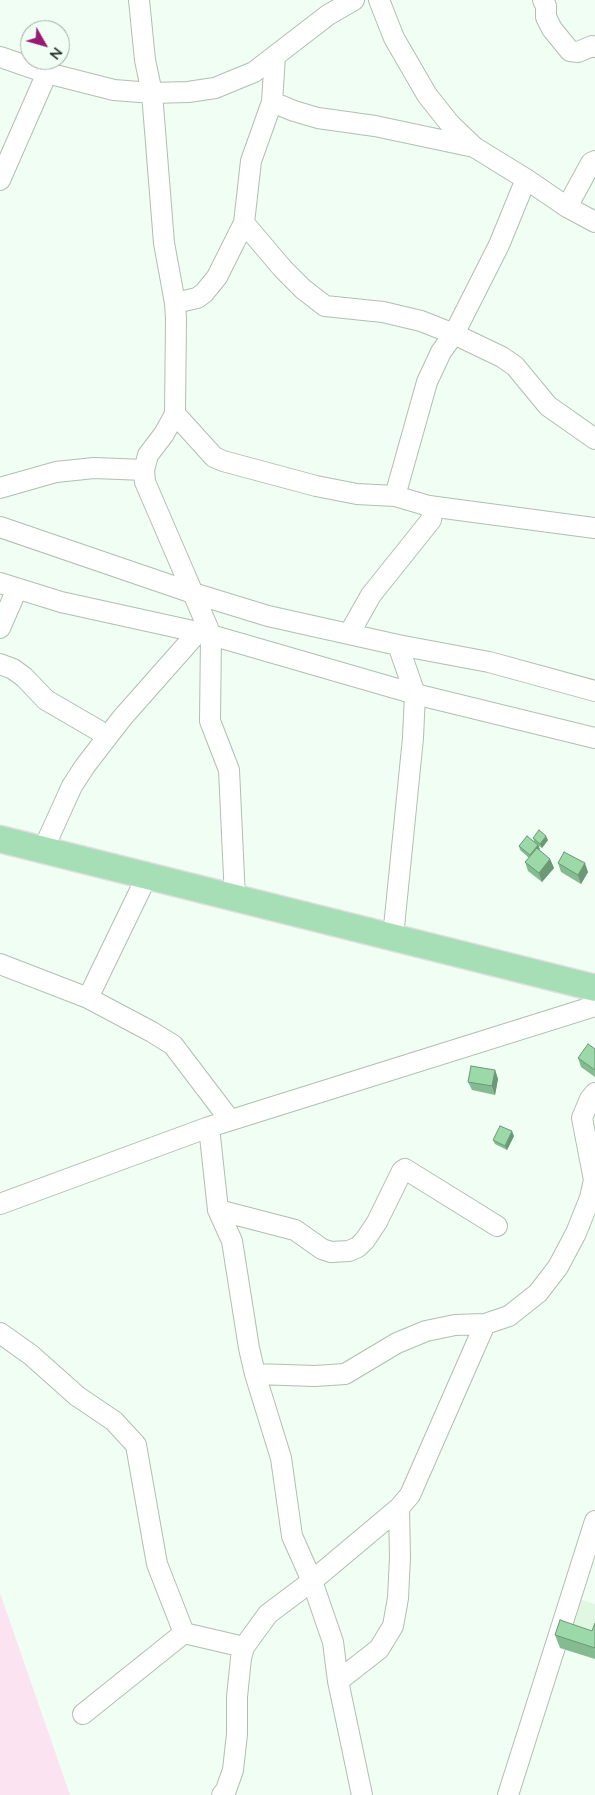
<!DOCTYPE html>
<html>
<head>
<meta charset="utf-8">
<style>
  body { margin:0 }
  #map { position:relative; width:595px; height:1795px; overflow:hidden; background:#f1fef3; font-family:Lato,sans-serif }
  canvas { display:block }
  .north { position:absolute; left:20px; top:20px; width:50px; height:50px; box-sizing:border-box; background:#f1fef3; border:1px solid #a2aca3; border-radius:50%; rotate:128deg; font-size:14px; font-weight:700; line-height:20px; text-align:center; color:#2b312c }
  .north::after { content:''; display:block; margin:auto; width:18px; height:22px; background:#971a74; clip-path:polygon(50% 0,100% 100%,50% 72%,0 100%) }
</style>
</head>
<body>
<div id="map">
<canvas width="595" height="1795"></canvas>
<div class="north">N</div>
</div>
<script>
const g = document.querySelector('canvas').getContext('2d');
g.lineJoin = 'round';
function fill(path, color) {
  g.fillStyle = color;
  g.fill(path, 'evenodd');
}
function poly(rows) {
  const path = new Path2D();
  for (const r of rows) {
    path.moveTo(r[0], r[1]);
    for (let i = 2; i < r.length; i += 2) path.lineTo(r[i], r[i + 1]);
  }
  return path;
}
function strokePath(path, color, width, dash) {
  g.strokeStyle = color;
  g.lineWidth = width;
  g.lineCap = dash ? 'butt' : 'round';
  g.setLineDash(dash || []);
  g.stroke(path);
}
fill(poly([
  [571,1596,595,1604,595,1659,555,1646]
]), '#e0f7e4');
fill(poly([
  [0,1593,70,1795,0,1795]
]), '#fce3f1');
const minor = poly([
  [139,0,145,60,152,93,164,243,175,303,176,319,175,414,164,434,148,455,144,470,145,482,211,635,210,721,229,770,235,898],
  [379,0,394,38,427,95,450,124,474,147,526,179,567,207,595,222],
  [543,0,546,6,546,17,552,29,570,51,578,52,592,46,595,47],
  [0,57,47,73,114,90,152,93,188,92,215,88,254,72,328,15,354,0],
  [272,102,294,111,318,118,375,126,474,147],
  [0,180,47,73],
  [567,207,591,163,595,161],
  [244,223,283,269,303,289,325,306,383,312,421,321,454,334,502,357,515,366,548,406,595,439],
  [175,303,197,298,204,293,217,277,244,223,251,161,272,102,275,56],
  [175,414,214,457,223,461,316,486,357,494,395,496,429,506,432,513,431,520,371,595,349,634],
  [0,488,56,472,94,468,144,470],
  [395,496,427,382,441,352,454,334,499,245,526,179],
  [429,506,595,528],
  [0,527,193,593,268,616,398,645,489,662,595,691],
  [0,583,61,602,211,635,415,694,595,738],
  [0,628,17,589],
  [0,664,13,669,24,677,46,700,108,736],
  [43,850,72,786,85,766,122,718,198,632],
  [393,937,413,738,415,694,398,645],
  [0,964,88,998,152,1032,173,1045,230,1120],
  [88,998,147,876],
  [209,1127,218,1210,232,1241,249,1348,255,1374,281,1458,292,1536,312,1581,333,1642,338,1681,362,1795],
  [0,1204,209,1127,595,1006],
  [218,1210,295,1230,322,1249,331,1252,349,1251,358,1247,365,1240,377,1222,402,1171,405,1169,497,1226],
  [0,1333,31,1355,77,1396,114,1421,136,1445,157,1564,184,1633,244,1647],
  [255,1374,315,1376,345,1374,397,1343,426,1331,455,1325,485,1324,509,1316,538,1293,558,1267,576,1233,590,1198,594,1180,582,1118,590,1099,595,1093],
  [338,1681,379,1649,393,1626,398,1598,400,1557,399,1508],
  [83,1714,184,1633],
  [222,1795,226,1790,233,1770,237,1734,237,1697,241,1658,244,1647,268,1614,312,1581,399,1508,410,1495,485,1324],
  [508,1795,595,1521]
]);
const major = poly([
  [0,839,595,988]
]);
strokePath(minor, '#afbfb2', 22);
strokePath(major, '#dddedd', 29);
strokePath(minor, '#fff', 20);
strokePath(major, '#a6deb5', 26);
fill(poly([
  [533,838,548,840,542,848,539,846,539,850,550,859,554,868,542,882,528,871,525,862,529,858,520,850,519,846,534,841],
  [558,863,588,872,581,884,561,872],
  [595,1049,595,1077,581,1067,578,1058],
  [495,1070,498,1079,495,1095,472,1090,468,1082],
  [514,1136,507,1150,495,1144,493,1140],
  [595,1623,595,1659,560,1648,555,1635,592,1631]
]), '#85bb91');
fill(poly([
  [546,836,548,840,542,848,540,844],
  [538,845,540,849,531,860,530,855],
  [550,859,554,868,542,882,539,873],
  [585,863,588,872,581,884,578,875],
  [495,1070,498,1079,495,1095,492,1086],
  [512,1131,514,1136,507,1150,505,1146]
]), '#6c9876');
const building = poly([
  [539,830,546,836,540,844,533,838,539,830],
  [527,836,538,845,530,855,519,846,527,836],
  [537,848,550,859,539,873,525,862,537,848],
  [564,852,585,863,578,875,558,863,564,852],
  [588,1044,595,1049,595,1070,578,1058,588,1044],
  [471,1066,495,1070,492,1086,468,1082,471,1066],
  [500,1126,512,1131,505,1146,493,1140,500,1126],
  [560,1620,592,1631,595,1623,595,1648,555,1635,560,1620]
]);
fill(building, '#9bd9a9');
strokePath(building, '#6c9876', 1);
</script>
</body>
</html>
